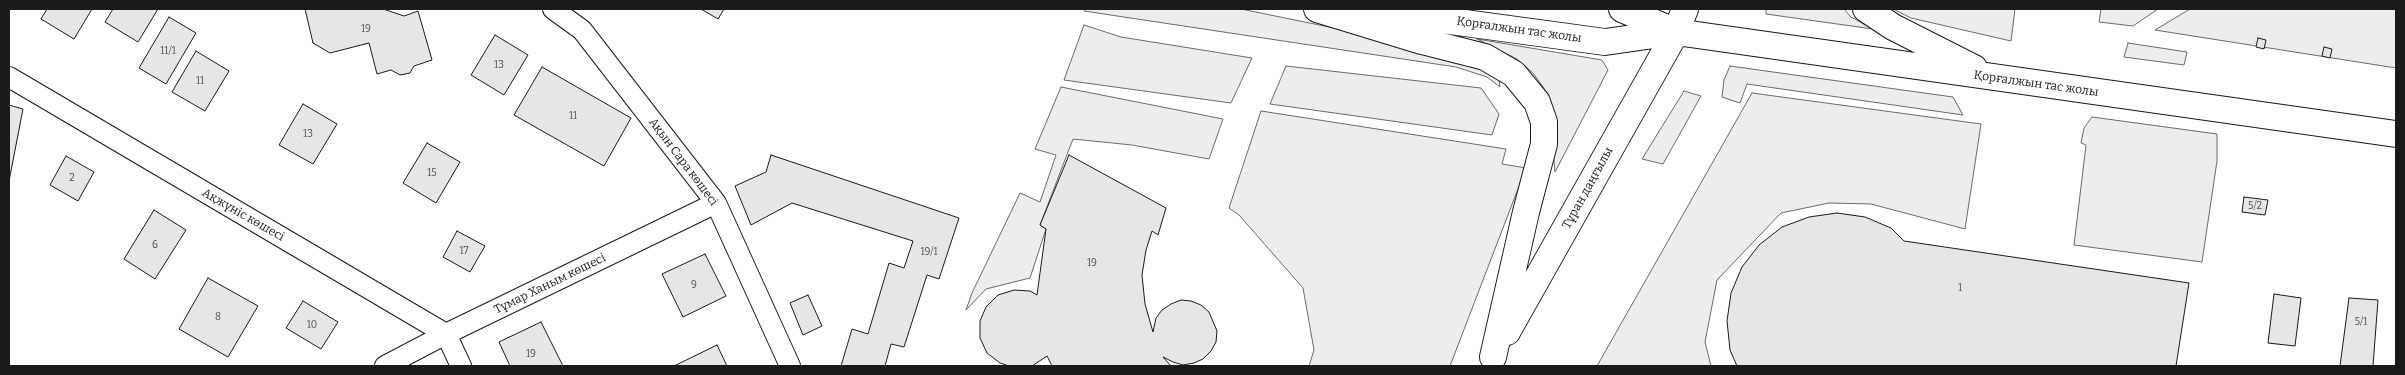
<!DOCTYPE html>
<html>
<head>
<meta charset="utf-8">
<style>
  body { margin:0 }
  #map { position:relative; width:2405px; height:375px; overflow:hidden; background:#fff; font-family:Bitter,serif }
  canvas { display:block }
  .frame { position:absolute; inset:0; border:10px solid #1a1a1a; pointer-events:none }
</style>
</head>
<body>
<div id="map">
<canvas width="2405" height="375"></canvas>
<div class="frame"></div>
</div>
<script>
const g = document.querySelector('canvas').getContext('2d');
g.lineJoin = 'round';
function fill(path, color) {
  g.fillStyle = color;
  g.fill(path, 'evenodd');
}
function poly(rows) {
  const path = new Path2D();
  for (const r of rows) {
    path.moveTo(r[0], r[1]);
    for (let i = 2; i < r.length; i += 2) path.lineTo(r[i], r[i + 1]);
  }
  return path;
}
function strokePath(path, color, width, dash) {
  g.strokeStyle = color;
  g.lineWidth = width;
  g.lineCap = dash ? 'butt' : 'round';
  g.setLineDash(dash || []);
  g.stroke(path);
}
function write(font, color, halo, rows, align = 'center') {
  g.font = font + ' Bitter,serif';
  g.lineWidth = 4;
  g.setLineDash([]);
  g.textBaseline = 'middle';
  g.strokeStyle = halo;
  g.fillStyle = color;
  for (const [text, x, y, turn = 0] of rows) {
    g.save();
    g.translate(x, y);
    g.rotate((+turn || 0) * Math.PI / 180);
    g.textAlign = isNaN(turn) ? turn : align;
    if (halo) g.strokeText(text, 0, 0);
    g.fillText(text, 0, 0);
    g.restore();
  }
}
const built = poly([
  [1086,9,1241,9,1339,29,1492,72,1499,79,1500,87,1487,77,1456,67,1084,11,1086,9],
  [1766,9,1844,9,1851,17,1873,29,1766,14,1766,9],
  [1893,9,2015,9,2011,41,1911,18,1893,9],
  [2101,9,2158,9,2133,26,2099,22,2101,9],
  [2190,9,2396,9,2396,68,2155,30,2190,9],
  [1084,25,1121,37,1252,58,1231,103,1064,80,1084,25],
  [1477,39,1602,60,1608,70,1555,172,1548,94,1533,73,1517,59,1477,39],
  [2128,43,2187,52,2184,65,2124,57,2128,43],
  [1286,66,1481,88,1499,114,1492,135,1270,104,1286,66],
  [1730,66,1953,97,1963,115,1747,84,1740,103,1722,97,1724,80,1730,66],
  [1061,87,1223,119,1209,159,1132,145,1073,139,1040,225,1046,229,1030,278,986,289,966,310,972,293,1020,193,1040,202,1056,155,1035,149,1061,87],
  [1684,91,1701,96,1663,164,1642,159,1684,91],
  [1752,93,1981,124,1965,229,1871,204,1829,203,1781,213,1717,280,1705,342,1711,366,1597,366,1752,93],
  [1261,111,1506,149,1502,164,1526,168,1450,366,1309,366,1314,350,1303,288,1239,215,1229,208,1261,111],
  [2092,117,2217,134,2217,161,2202,262,2074,245,2086,145,2081,143,2084,128,2092,117]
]);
fill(built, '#ededed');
strokePath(built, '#6a6a6a', 1);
const building = poly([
  [47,9,92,9,74,39,41,19,47,9],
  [113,9,158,9,138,42,105,22,113,9],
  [305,9,383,9,404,16,418,11,432,60,414,66,410,73,400,75,391,70,377,74,369,43,330,53,313,43,305,9],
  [701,9,724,9,718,19,701,9],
  [169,17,196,33,166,84,139,68,169,17],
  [495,35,528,55,504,95,471,75,495,35],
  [2258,38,2266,40,2264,49,2256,47,2258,38],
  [2324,47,2332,49,2330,58,2322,56,2324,47],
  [196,51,229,71,205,111,172,92,196,51],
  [542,67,631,118,604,166,514,115,542,67],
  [303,104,337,124,313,164,279,145,303,104],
  [9,105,23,109,9,181,9,105],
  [427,143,460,162,436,203,403,183,427,143],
  [771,155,959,218,939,279,927,275,904,347,891,344,885,366,841,366,852,329,868,334,889,263,904,268,913,241,792,203,751,225,735,186,766,172,771,155],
  [1069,155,1166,208,1158,235,1152,231,1146,250,1142,275,1145,304,1153,332,1156,318,1162,310,1171,304,1181,300,1191,301,1201,305,1209,312,1217,331,1216,342,1211,351,1203,359,1194,363,1183,365,1173,362,1163,357,1171,366,1052,366,1047,356,1032,366,1009,366,1000,363,987,353,980,338,980,321,986,307,998,295,1014,290,1030,291,1037,295,1046,229,1040,225,1069,155],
  [66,156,94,172,78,201,50,185,66,156],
  [2244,197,2268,200,2265,215,2242,212,2244,197],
  [154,210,186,230,155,279,124,259,154,210],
  [1837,213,1865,217,1891,228,1904,241,2189,283,2176,366,1737,366,1730,350,1727,321,1731,293,1742,267,1759,245,1782,227,1809,217,1837,213],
  [457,231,485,246,470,272,443,257,457,231],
  [705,254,726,296,683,317,662,274,705,254],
  [208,278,258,306,228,357,179,329,208,278],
  [2274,294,2301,298,2295,346,2268,343,2274,294],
  [808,295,822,326,803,335,790,303,808,295],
  [2349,298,2378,300,2373,366,2340,366,2349,298],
  [303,301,338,322,321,349,286,328,303,301],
  [541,322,563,366,510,366,499,342,541,322],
  [717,345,727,366,674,366,717,345]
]);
fill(building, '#e6e6e6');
strokePath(building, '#1a1a1a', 1);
const minor = poly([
  [553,9,582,30,716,203,790,366],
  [9,77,446,334,461,366],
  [385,366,446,334,716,203]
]);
const major = poly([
  [1317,9,1422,41,1485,57,1514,74,1537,102,1544,122,1544,144,1526,212,1493,357],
  [1362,9,1605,42,1675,32],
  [1622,9,1676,32,2396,134],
  [1866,9,1893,27,1974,68],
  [1507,332,1676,32,1685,9]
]);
strokePath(minor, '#1a1a1a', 22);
strokePath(major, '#1a1a1a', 28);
strokePath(minor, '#fff', 20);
strokePath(major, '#fff', 26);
write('10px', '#4d4d4d', null, [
  ["19",366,29],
  ["11/1",168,51],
  ["13",499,65],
  ["11",200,81],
  ["11",573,116],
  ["13",308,134],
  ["15",432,173],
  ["2",72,178],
  ["5/2",2255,206],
  ["6",155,245],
  ["17",464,251],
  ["19/1",929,252],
  ["19",1092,263],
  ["9",694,285],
  ["1",1960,288],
  ["8",218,317],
  ["5/1",2361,322],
  ["10",312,325],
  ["19",531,354]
]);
write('12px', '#1a1a1a', '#fff', [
  ["Қорғалжын тас жолы",1519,30,8],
  ["Қорғалжын тас жолы",2036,84,8],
  ["Ақын Сара көшесі",683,162,53],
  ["Тұран даңғылы",1588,188,-61],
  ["Ақжүніс көшесі",243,215,30],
  ["Тұмар Ханым көшесі",550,284,-26]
]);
</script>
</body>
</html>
